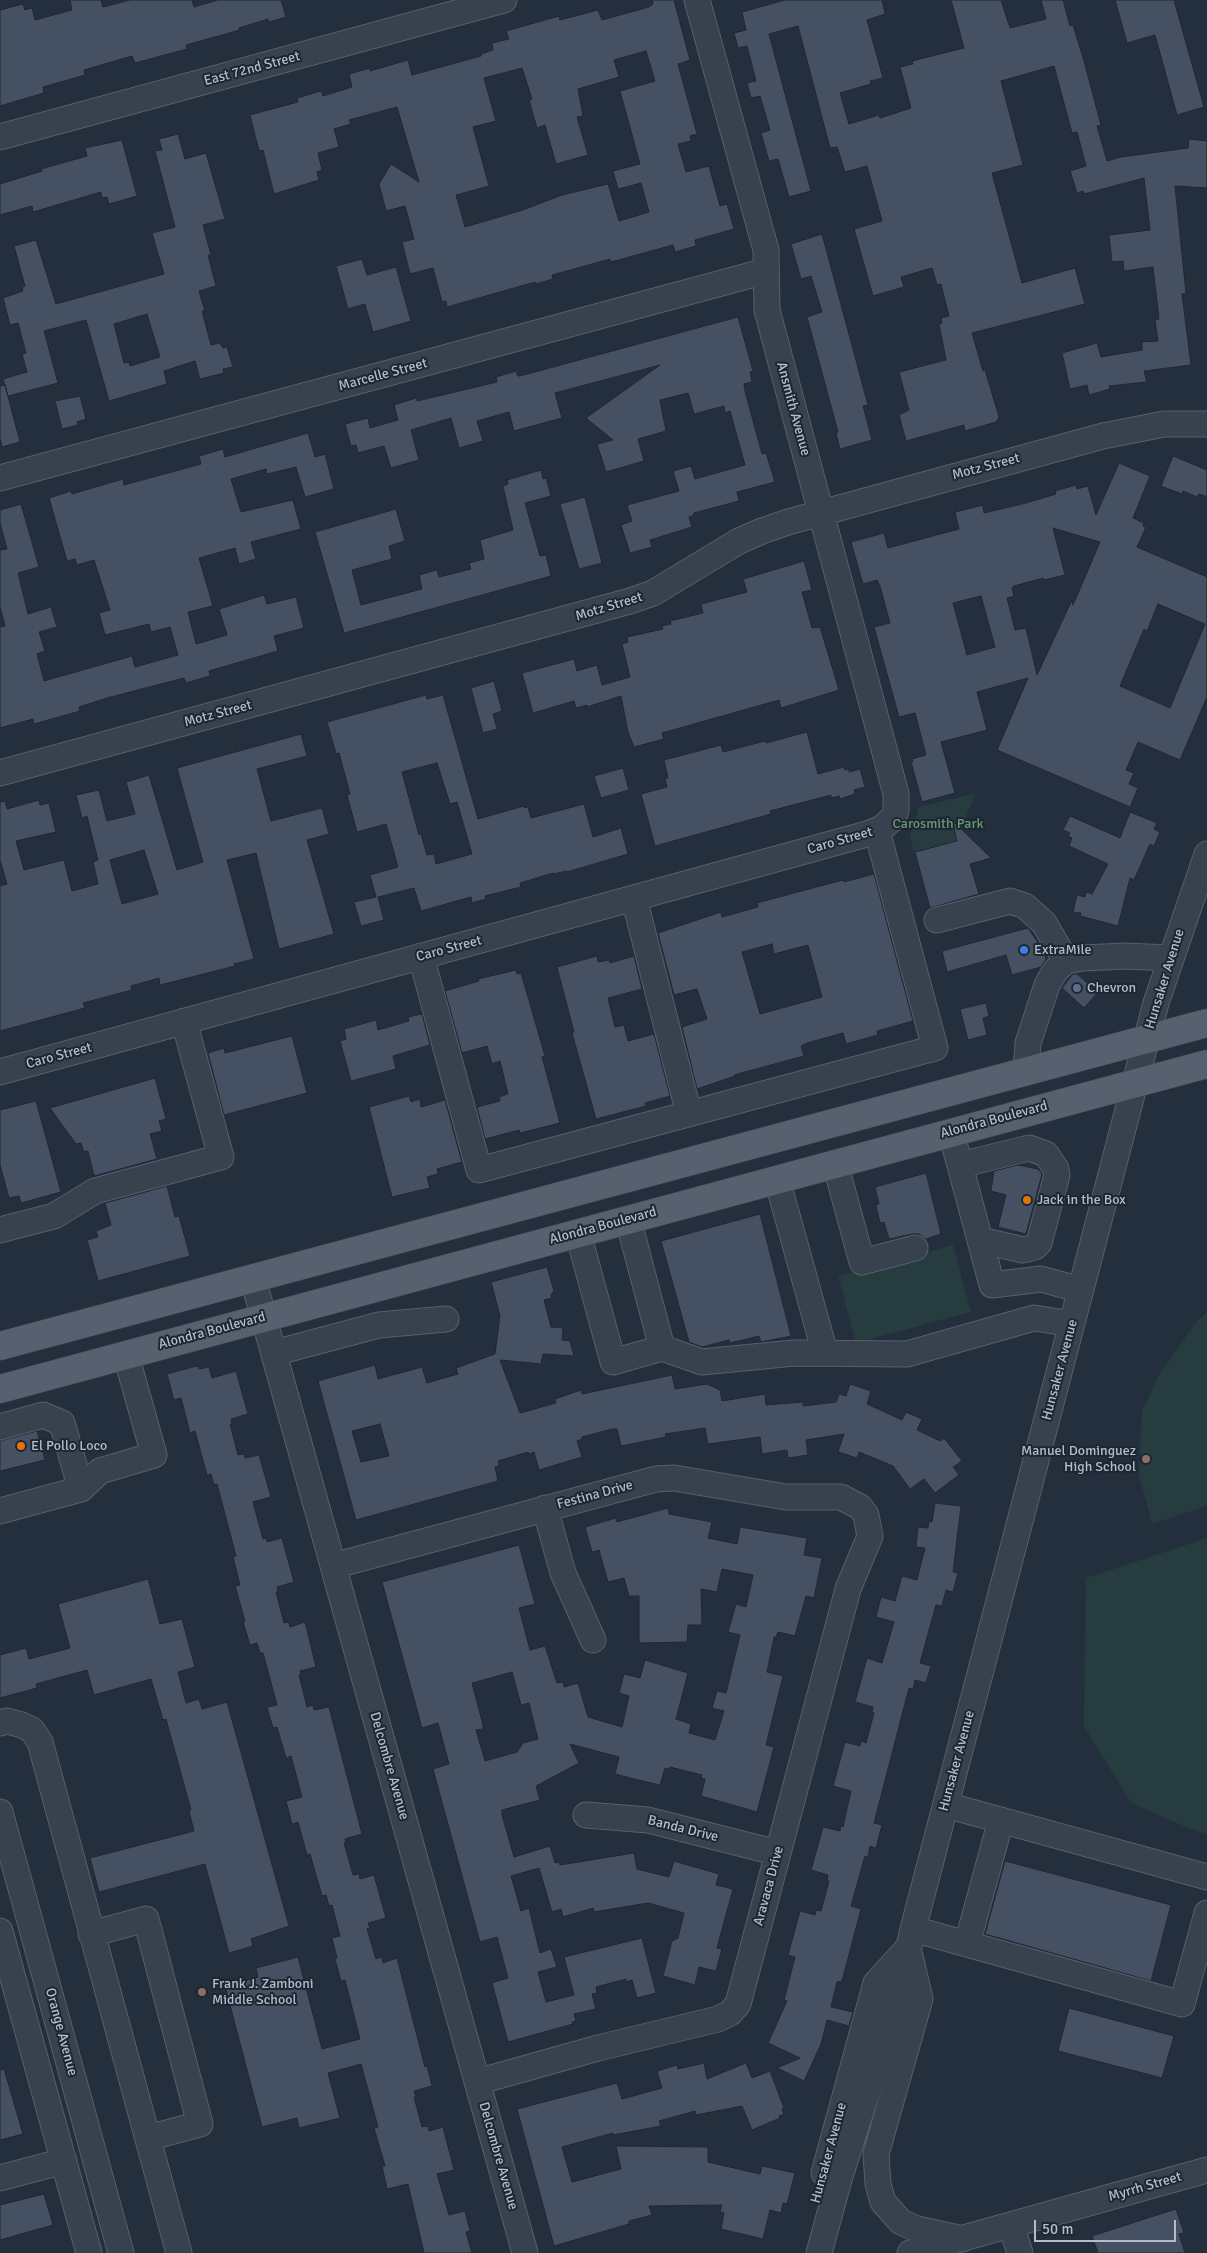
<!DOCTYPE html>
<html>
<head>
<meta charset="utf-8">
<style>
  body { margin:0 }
  #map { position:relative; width:1207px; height:2253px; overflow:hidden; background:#242f3e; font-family:Signika,sans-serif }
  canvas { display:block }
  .scale { position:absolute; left:1034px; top:2220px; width:142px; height:22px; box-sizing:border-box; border:2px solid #b4bcc9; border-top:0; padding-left:6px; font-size:15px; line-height:18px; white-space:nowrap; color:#b4bcc9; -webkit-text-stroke:4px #1d2633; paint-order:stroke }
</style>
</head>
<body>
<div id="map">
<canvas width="1207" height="2253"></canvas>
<div class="scale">50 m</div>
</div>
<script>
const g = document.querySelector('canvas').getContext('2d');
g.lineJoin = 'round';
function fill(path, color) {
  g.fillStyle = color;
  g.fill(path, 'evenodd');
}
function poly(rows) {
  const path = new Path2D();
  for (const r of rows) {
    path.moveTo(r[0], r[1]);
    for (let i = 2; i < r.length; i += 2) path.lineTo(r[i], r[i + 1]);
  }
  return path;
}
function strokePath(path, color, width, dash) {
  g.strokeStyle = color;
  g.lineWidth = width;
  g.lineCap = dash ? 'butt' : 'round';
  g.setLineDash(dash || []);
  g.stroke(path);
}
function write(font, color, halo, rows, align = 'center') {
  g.font = font + ' Signika,sans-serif';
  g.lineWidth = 4;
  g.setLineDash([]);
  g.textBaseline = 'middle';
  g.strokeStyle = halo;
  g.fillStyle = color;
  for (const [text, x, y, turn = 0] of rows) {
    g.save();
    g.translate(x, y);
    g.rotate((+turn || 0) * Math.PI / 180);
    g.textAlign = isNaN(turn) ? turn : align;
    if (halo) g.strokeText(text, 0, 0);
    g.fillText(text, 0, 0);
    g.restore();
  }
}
fill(poly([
  [976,793,955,842,914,853,910,835,917,816,918,807],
  [953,1245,971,1312,856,1343,838,1276],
  [1207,1312,1207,1506,1152,1524,1139,1475,1142,1411,1159,1375,1196,1322],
  [1207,1538,1207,1834,1186,1827,1131,1803,1084,1726,1086,1578]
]), '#263c3f');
const building = poly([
  [70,0,101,0,103,7,130,0,192,0,194,7,218,0,281,0,286,17,269,22,268,19,239,28,240,30,186,45,187,49,135,63,132,56,84,70,85,75,43,87,44,93,0,106,0,10,23,4,25,10,32,8,35,20,72,10,70,0],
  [652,0,674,0,690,60,678,64,697,134,690,136,691,141,678,144,686,172,709,166,720,206,727,204,734,229,695,240,696,246,675,252,673,245,611,262,610,259,552,275,553,279,536,284,535,282,447,307,446,301,442,302,433,268,410,274,402,242,414,239,405,206,386,211,379,184,391,164,419,182,397,107,349,120,351,124,334,129,339,147,318,153,322,170,317,172,319,180,274,194,263,150,259,151,250,115,298,102,297,98,321,91,323,96,352,87,349,74,370,68,370,71,408,60,412,75,481,56,481,54,493,50,492,43,509,39,506,31,559,16,560,20,598,10,602,20,649,7,653,4,652,0],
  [646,51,655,81,620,91,640,164,613,171,618,189,641,183,649,212,619,221,608,184,562,195,523,210,465,227,456,195,489,186,473,127,496,121,484,78,522,68,532,99,529,100,537,128,545,125,556,164,588,155,577,117,583,116,578,89,619,77,614,60,646,51],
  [785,0,882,0,885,14,867,20,883,78,870,81,871,84,840,93,849,124,879,115,880,118,911,108,900,67,913,64,912,61,964,48,951,0,1001,0,1010,28,1046,19,1041,0,1063,0,1070,26,1073,25,1084,61,1101,125,1097,126,1107,161,1121,157,1188,148,1189,139,1207,141,1207,188,1175,186,1186,293,1182,294,1191,365,1144,371,1147,382,1109,386,1110,389,1089,395,1087,385,1070,389,1062,353,1097,343,1101,357,1142,350,1142,342,1158,341,1155,320,1159,319,1153,267,1124,271,1123,261,1112,262,1109,235,1150,230,1144,178,1084,194,1083,191,1077,193,1070,171,1086,166,1077,132,1072,133,1054,66,1001,81,1023,165,992,173,1022,283,1075,268,1085,304,972,333,983,371,985,370,999,417,996,422,965,431,964,425,906,441,899,415,909,410,899,372,946,360,939,324,942,323,941,318,949,316,941,284,937,285,932,268,901,277,904,287,873,296,854,229,882,221,867,166,845,172,837,147,830,148,798,26,769,34,811,191,789,197,778,159,769,161,761,133,770,130,760,96,751,98,747,83,756,81,747,46,738,48,734,33,746,30,742,12,785,0],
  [1115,0,1174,0,1204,107,1177,115,1155,35,1127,43,1115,0],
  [178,134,185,159,206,153,225,219,203,225,211,255,208,255,216,286,199,291,205,311,202,311,211,345,220,343,223,348,227,347,233,367,223,369,224,373,200,379,195,361,164,371,167,384,109,401,86,320,44,331,58,383,8,396,3,379,27,372,22,354,26,353,18,323,10,325,3,298,23,291,22,287,25,286,14,246,36,240,56,304,164,274,152,233,175,227,155,151,162,150,159,139,178,134],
  [147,314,160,357,130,366,129,362,124,363,114,324,147,314],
  [122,140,137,196,109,204,107,197,102,198,101,192,33,212,32,206,0,215,0,184,42,171,41,169,87,156,85,148,122,140],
  [822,234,868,405,863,406,872,440,840,449,836,433,838,432,807,317,822,312,811,276,801,279,791,244,822,234],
  [362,259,367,275,396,267,411,321,373,332,365,304,348,309,336,266,362,259],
  [738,317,753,371,750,372,752,382,744,384,745,391,762,454,766,453,775,482,737,492,739,501,694,513,694,515,689,517,692,527,650,540,652,547,630,553,621,525,632,521,627,505,679,491,673,471,691,466,695,479,745,465,730,411,725,413,724,406,694,414,688,393,660,400,666,431,638,439,644,461,606,472,597,444,613,440,586,418,660,365,555,393,562,418,514,431,509,412,477,421,483,441,459,448,451,418,411,430,419,460,391,468,384,446,358,453,356,445,351,446,345,424,368,418,370,428,398,420,394,405,416,398,417,401,497,382,496,377,516,371,518,376,520,376,738,317],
  [5,385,20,442,2,447,0,438,0,386,5,385],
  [80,396,86,419,77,422,78,425,62,429,55,401,80,396],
  [308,433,315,457,325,454,334,489,305,497,296,467,267,474,266,469,231,479,241,512,293,500,301,529,251,542,256,559,239,564,235,548,199,558,213,606,188,612,196,644,227,635,219,609,264,595,267,604,296,597,304,628,274,636,278,651,209,671,210,676,186,683,184,678,107,698,79,707,80,711,34,724,33,719,0,728,0,627,5,626,0,607,0,550,7,549,0,523,0,510,21,504,39,567,18,573,28,614,51,607,57,627,39,632,45,651,37,654,44,681,132,656,135,667,178,655,170,627,151,632,149,624,105,635,99,613,110,610,94,560,77,565,75,559,67,561,49,498,71,491,72,494,123,479,124,485,201,464,199,456,223,449,225,457,308,433],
  [1173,456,1207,470,1207,497,1199,494,1197,497,1183,491,1182,494,1161,486,1173,456],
  [1119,463,1150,476,1133,518,1144,523,1143,526,1146,527,1137,547,1207,577,1207,697,1180,760,1138,742,1126,770,1134,773,1129,784,1138,788,1130,807,997,750,1028,678,977,692,987,730,941,742,955,793,922,802,911,762,913,762,912,759,926,755,915,713,899,717,874,627,890,623,880,586,877,580,863,584,851,542,884,533,888,548,959,529,955,512,983,505,984,513,1026,503,1056,494,1055,491,1076,485,1077,489,1088,486,1096,515,1119,463],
  [1053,528,1100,542,1073,605,1072,600,1037,675,1026,628,1015,630,1007,598,1014,596,1012,588,1014,586,1043,578,1044,580,1065,575,1053,528],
  [981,596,995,647,967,655,953,603,981,596],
  [1158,604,1205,624,1170,708,1120,686,1144,629,1147,631,1158,604],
  [541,470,543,479,546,478,551,496,525,503,540,556,546,555,551,576,344,633,315,532,396,509,405,541,389,546,392,559,352,570,361,605,422,589,419,575,437,570,439,577,471,569,469,563,484,559,480,540,513,530,503,486,508,484,507,480,541,470],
  [585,497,602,563,579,569,560,504,585,497],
  [804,561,812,590,802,592,812,628,820,627,839,690,781,708,779,700,662,733,664,739,634,747,628,732,621,696,587,707,587,705,576,708,574,701,533,713,522,673,574,659,577,671,597,665,602,685,630,677,622,644,628,642,627,637,663,629,662,626,671,624,670,621,703,613,701,604,747,592,743,579,804,561],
  [494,681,502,711,493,714,497,729,483,733,471,688,494,681],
  [426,695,427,699,443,695,478,819,524,806,525,808,528,807,531,818,584,804,593,837,621,828,628,854,567,872,567,871,553,874,553,873,520,883,521,887,485,896,486,899,472,903,471,897,421,911,414,888,378,897,384,920,361,926,354,902,376,897,370,875,398,867,386,824,357,832,347,795,350,794,339,753,336,754,327,722,426,695],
  [437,763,450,804,457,802,472,854,436,864,434,854,427,855,421,834,419,835,402,772,437,763],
  [807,732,818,774,844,767,845,770,849,769,849,772,860,769,865,787,854,790,855,794,840,799,839,796,831,798,831,795,770,811,771,814,655,846,641,794,667,787,665,779,668,778,664,760,721,745,723,752,765,741,766,743,807,732],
  [301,734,307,756,257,769,271,821,322,808,329,834,307,840,334,934,279,949,256,853,227,860,254,959,234,964,235,966,160,985,159,978,131,986,132,990,83,1003,85,1008,0,1031,0,886,7,884,0,860,0,802,5,801,7,809,39,800,40,805,49,803,56,832,16,841,24,870,64,860,72,891,98,884,93,862,98,860,87,816,82,818,76,795,99,790,107,821,135,814,126,782,149,775,177,870,203,862,177,768,301,734],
  [144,850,158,894,122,904,110,860,144,850],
  [623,768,629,790,601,798,594,776,623,768],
  [1130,812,1157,823,1154,829,1160,832,1154,846,1150,844,1134,880,1130,878,1118,926,1080,916,1081,913,1073,912,1077,895,1085,897,1086,892,1092,894,1108,864,1069,846,1072,838,1068,836,1070,833,1063,830,1070,816,1120,838,1130,812],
  [952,820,991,858,970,864,979,894,930,908,915,852,957,841,952,820],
  [874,874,913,1021,877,1031,878,1035,846,1044,843,1033,807,1043,801,1046,804,1056,734,1075,735,1076,697,1089,682,1027,707,1019,697,989,674,995,658,933,721,912,722,917,758,907,757,903,779,897,843,880,844,882,874,874],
  [772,944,774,954,808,945,822,997,760,1014,742,952,772,944],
  [1028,928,1044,952,1046,959,1041,967,1012,975,1006,955,947,972,942,951,1028,928],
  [597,956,598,962,609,960,610,963,634,956,642,989,608,998,615,1027,624,1025,628,1041,654,1034,670,1096,645,1103,646,1106,596,1119,572,1033,574,1032,557,967,597,956],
  [516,970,517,974,521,973,545,1056,542,1057,560,1123,520,1133,519,1130,485,1139,477,1107,500,1101,499,1097,508,1094,500,1061,492,1064,487,1046,462,1053,445,991,479,981,478,979,516,970],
  [1073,974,1077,974,1098,992,1084,1008,1062,988,1073,974],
  [986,1003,989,1016,983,1018,987,1035,968,1040,960,1009,986,1003],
  [422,1014,430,1045,393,1056,396,1069,351,1081,340,1041,346,1039,344,1029,376,1020,378,1030,409,1021,408,1017,422,1014],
  [292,1036,307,1093,224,1115,208,1053,224,1048,225,1053,292,1036],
  [155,1078,166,1119,159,1121,162,1131,150,1134,157,1159,94,1176,88,1151,84,1152,81,1143,76,1144,50,1108,155,1078],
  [409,1096,411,1102,420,1099,421,1107,445,1100,462,1162,437,1169,438,1174,427,1177,430,1188,392,1197,369,1107,409,1096],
  [36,1101,61,1192,21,1203,19,1196,9,1198,0,1165,0,1110,36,1101],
  [1018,1165,1038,1169,1042,1174,1026,1234,998,1227,1006,1195,991,1191,994,1171,1018,1165],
  [926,1173,941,1234,926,1239,919,1234,912,1234,889,1239,884,1222,880,1223,876,1205,879,1204,875,1187,926,1173],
  [167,1186,175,1217,179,1216,190,1256,98,1281,87,1240,98,1237,96,1231,111,1225,105,1203,167,1186],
  [760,1214,791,1336,761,1342,759,1336,730,1343,729,1340,702,1347,689,1342,661,1241,760,1214],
  [547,1267,554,1291,551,1295,552,1298,544,1300,551,1327,563,1328,562,1340,570,1341,574,1356,543,1354,541,1364,500,1360,520,1413,556,1403,555,1399,581,1390,582,1394,672,1375,675,1389,707,1384,720,1390,722,1401,765,1394,766,1405,803,1402,803,1406,836,1402,839,1394,846,1396,850,1384,871,1391,867,1404,902,1420,906,1412,922,1419,917,1430,940,1441,944,1438,962,1461,953,1467,959,1475,935,1493,924,1479,910,1489,893,1466,859,1452,857,1458,838,1452,844,1434,806,1440,808,1455,788,1458,787,1450,762,1454,760,1437,708,1444,705,1428,665,1434,666,1437,621,1446,617,1429,612,1429,582,1437,582,1439,577,1441,582,1457,539,1470,534,1452,529,1454,528,1452,498,1461,499,1466,495,1467,498,1481,356,1520,318,1381,375,1365,378,1379,422,1367,427,1383,458,1374,456,1368,495,1354,500,1316,491,1282,547,1267],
  [380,1424,389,1456,361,1462,352,1431,380,1424],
  [197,1366,199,1369,209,1367,212,1378,236,1371,248,1414,231,1419,232,1424,230,1424,238,1455,244,1454,245,1458,259,1455,271,1497,253,1502,263,1539,266,1538,267,1542,282,1538,294,1582,277,1587,278,1592,276,1592,284,1623,289,1622,290,1627,305,1622,316,1667,300,1671,301,1675,299,1675,307,1707,313,1705,314,1710,329,1707,362,1834,345,1839,346,1843,344,1843,353,1875,359,1874,360,1879,374,1875,386,1918,368,1923,370,1928,367,1929,376,1959,382,1957,383,1963,397,1958,425,2067,427,2066,432,2086,414,2091,416,2097,414,2097,422,2127,428,2126,429,2131,443,2127,454,2170,437,2174,449,2215,465,2211,470,2231,466,2232,472,2253,424,2253,408,2184,387,2189,382,2166,385,2166,374,2128,378,2127,361,2064,328,2073,340,2118,299,2128,297,2118,262,2127,225,1986,258,1977,256,1968,298,1957,322,2049,360,2039,345,1980,341,1981,335,1959,337,1958,332,1938,340,1936,332,1905,329,1906,326,1895,322,1896,310,1854,307,1855,298,1822,292,1824,286,1801,302,1797,291,1756,286,1758,277,1727,273,1728,267,1707,277,1705,263,1653,260,1653,257,1643,250,1645,243,1622,245,1621,235,1586,240,1585,233,1557,236,1556,217,1484,214,1485,211,1474,207,1475,195,1431,190,1433,181,1398,174,1400,167,1374,197,1366],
  [37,1431,45,1460,0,1471,0,1441,37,1431],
  [935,1503,961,1506,953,1572,958,1573,953,1592,946,1590,942,1606,936,1605,920,1663,931,1666,926,1683,915,1680,913,1689,909,1688,874,1823,882,1825,876,1848,870,1846,868,1857,865,1856,851,1906,861,1909,842,1981,837,1982,831,2007,853,2012,849,2026,827,2020,821,2044,804,2081,777,2068,800,2058,768,2043,787,2001,784,2000,795,1957,788,1955,800,1911,815,1915,816,1910,821,1911,829,1881,827,1881,828,1875,811,1870,823,1827,840,1831,841,1826,843,1827,851,1791,833,1786,845,1742,860,1746,861,1741,866,1743,874,1713,872,1712,873,1707,855,1702,867,1658,882,1663,894,1622,876,1617,881,1597,895,1601,902,1576,917,1580,925,1548,916,1547,918,1527,928,1528,929,1521,932,1522,935,1503],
  [668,1508,669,1514,712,1522,708,1538,737,1544,740,1527,807,1538,804,1555,822,1558,814,1598,806,1596,795,1636,778,1632,776,1637,774,1637,767,1672,783,1676,766,1745,774,1747,757,1812,701,1796,705,1779,701,1778,702,1775,670,1767,669,1769,665,1768,660,1785,634,1779,615,1774,619,1757,570,1744,579,1763,536,1786,540,1800,502,1810,502,1815,514,1857,550,1846,555,1863,559,1862,560,1865,634,1853,637,1869,669,1877,674,1861,719,1874,716,1885,733,1889,717,1948,722,1949,716,1971,699,1967,695,1985,663,1976,672,1941,678,1938,684,1913,648,1903,594,1912,593,1908,563,1917,561,1909,552,1912,539,1868,511,1876,521,1911,529,1908,540,1953,551,1949,557,1967,538,1972,546,2002,574,1995,564,1957,642,1938,656,1993,637,1998,632,1980,626,1982,626,1979,596,1987,597,1993,592,1994,596,2009,574,2014,576,2021,572,2022,573,2024,508,2042,492,1983,508,1978,497,1937,480,1942,433,1769,449,1764,438,1723,422,1728,382,1582,519,1545,535,1604,519,1608,530,1650,545,1646,557,1683,563,1682,564,1687,578,1683,588,1717,622,1727,629,1696,619,1693,624,1674,640,1678,645,1660,688,1673,676,1719,691,1724,689,1733,715,1740,724,1711,712,1708,717,1691,726,1693,740,1635,728,1632,736,1604,746,1607,753,1575,722,1569,717,1592,701,1589,702,1625,688,1625,687,1642,639,1643,639,1596,629,1596,624,1578,608,1582,599,1550,592,1552,585,1527,616,1518,617,1522,668,1508],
  [512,1672,521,1705,529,1703,538,1739,523,1743,517,1752,485,1761,476,1730,483,1729,483,1725,472,1683,512,1672],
  [148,1579,160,1624,182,1619,195,1667,178,1672,186,1703,199,1699,202,1709,227,1702,289,1926,251,1939,253,1946,229,1953,205,1864,99,1892,90,1858,194,1831,189,1811,191,1810,166,1719,163,1720,151,1679,94,1695,87,1670,36,1684,37,1688,0,1698,0,1655,26,1648,29,1659,70,1648,58,1604,148,1579],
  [1005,1861,1171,1905,1151,1981,985,1934,1005,1861],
  [1069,2008,1174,2036,1162,2078,1058,2051,1069,2008],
  [704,2063,707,2079,746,2063,752,2078,770,2071,784,2108,782,2109,784,2114,779,2116,780,2118,752,2130,742,2106,696,2115,695,2111,659,2121,661,2126,613,2135,613,2133,562,2147,572,2182,621,2169,616,2146,708,2147,708,2162,760,2174,762,2166,795,2173,787,2204,783,2203,781,2213,770,2210,763,2239,721,2229,724,2213,720,2212,722,2205,649,2206,652,2215,629,2221,629,2224,554,2246,517,2109,617,2083,622,2099,662,2088,657,2071,677,2065,678,2069,704,2063],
  [4,2069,23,2134,0,2140,0,2070,4,2069],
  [44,2194,53,2225,0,2240,0,2205,44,2194],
  [1176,2209,1184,2233,1179,2234,1185,2253,1098,2253,1092,2236,1176,2209]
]);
fill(building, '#455162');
strokePath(building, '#1f2835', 1);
const minor = poly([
  [0,137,504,0],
  [0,478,766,271],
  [0,773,630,601,653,593,739,541,762,531,788,522,1103,436,1164,424,1207,424],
  [634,898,689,1114],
  [937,920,1010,901,1025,906,1044,923,1066,961],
  [421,956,479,1170,935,1048,877,831],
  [1026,1071,1028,1043,1047,985,1055,971,1066,961,1083,958,1125,956,1170,958],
  [0,1072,867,834,882,828,894,817,896,810,896,794,767,310,766,250,697,0],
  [951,1132,992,1285,1041,1279,1081,1290],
  [835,1163,862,1262,915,1248],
  [960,1165,1029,1148,1046,1154,1056,1169,1057,1175,1039,1243,1035,1247,1023,1250,980,1240],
  [777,1179,825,1353],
  [628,1219,662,1348],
  [0,1230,54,1216,95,1191,221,1157,184,1021],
  [578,1233,613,1362,662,1348,702,1362,794,1353,907,1354,1034,1318,1072,1324],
  [253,1279,525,2253],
  [274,1353,379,1325,446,1319],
  [0,1427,43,1415,62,1423,81,1489],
  [545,1508,563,1573,593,1640],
  [0,1511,81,1489,100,1471,154,1455,126,1355],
  [333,1566,656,1479,674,1478,786,1497,841,1497,860,1507,866,1515,870,1536,848,1589,738,2004,730,2013,718,2019,598,2048,477,2082],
  [0,1723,7,1721,22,1725,32,1730,40,1742,179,2253],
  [946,1805,1207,1877],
  [0,1812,121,2253],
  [586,1815,648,1820,778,1853],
  [913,1929,1182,2004,1207,1913],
  [0,1931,89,2253],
  [91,1934,146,1919,200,2124,148,2138],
  [967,1944,1001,1820],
  [910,1956,920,1999,876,2154,878,2184,883,2202,901,2222,917,2229,963,2239],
  [824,2173,876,1983,907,1949],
  [0,2178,64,2161],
  [1011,2225,1020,2253],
  [819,2253,840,2176,898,1997,913,1929,1156,1003,1207,854],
  [910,2253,1207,2170]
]);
const major = poly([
  [0,1346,1207,1023],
  [0,1389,1207,1064]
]);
strokePath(minor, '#565f6c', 27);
strokePath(major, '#414a57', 29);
strokePath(minor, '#38414e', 25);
strokePath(major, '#56606e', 28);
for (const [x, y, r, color] of [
  [1024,950,5,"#3f7fe0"],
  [1077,988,5,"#5c6f8a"],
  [1027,1200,5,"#e8710a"],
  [21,1446,5,"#e8710a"],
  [1146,1459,5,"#8d6e63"],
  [202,1992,5,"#8d6e63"]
]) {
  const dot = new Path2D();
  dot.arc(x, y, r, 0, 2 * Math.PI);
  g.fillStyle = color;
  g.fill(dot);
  strokePath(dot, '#1d2633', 2);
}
write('14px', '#b4bcc9', '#1d2633', [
  ["East 72nd Street",252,69,-15],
  ["Marcelle Street",383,375,-15],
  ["Ansmith Avenue",793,409,75],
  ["Motz Street",986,467,-15],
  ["Motz Street",609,607,-17],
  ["Motz Street",218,714,-15],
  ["Caro Street",840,841,-16],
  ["Caro Street",449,949,-15],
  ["Hunsaker Avenue",1165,979,-73],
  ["Caro Street",59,1056,-15],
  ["Alondra Boulevard",994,1120,-15],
  ["Alondra Boulevard",603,1226,-15],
  ["Alondra Boulevard",212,1331,-15],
  ["Hunsaker Avenue",1060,1370,-75],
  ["Festina Drive",595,1495,-15],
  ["Hunsaker Avenue",957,1761,-75],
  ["Delcombre Avenue",389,1766,74],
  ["Banda Drive",683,1829,14],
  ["Aravaca Drive",769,1886,-75],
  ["Orange Avenue",61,2032,75],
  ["Hunsaker Avenue",829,2153,-75],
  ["Delcombre Avenue",498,2156,74],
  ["Myrrh Street",1145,2187,-16]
]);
write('14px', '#6b9a76', '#1d2633', [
  ["Carosmith Park",938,824]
]);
write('14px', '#b4bcc9', '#1d2633', [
  ["ExtraMile",1034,950],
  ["Chevron",1087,988],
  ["Jack in the Box",1037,1200],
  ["El Pollo Loco",31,1446],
  ["Manuel Dominguez",1136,1451,"right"],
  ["High School",1136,1467,"right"],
  ["Frank J. Zamboni",212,1984],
  ["Middle School",212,2000]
], 'left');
</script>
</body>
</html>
